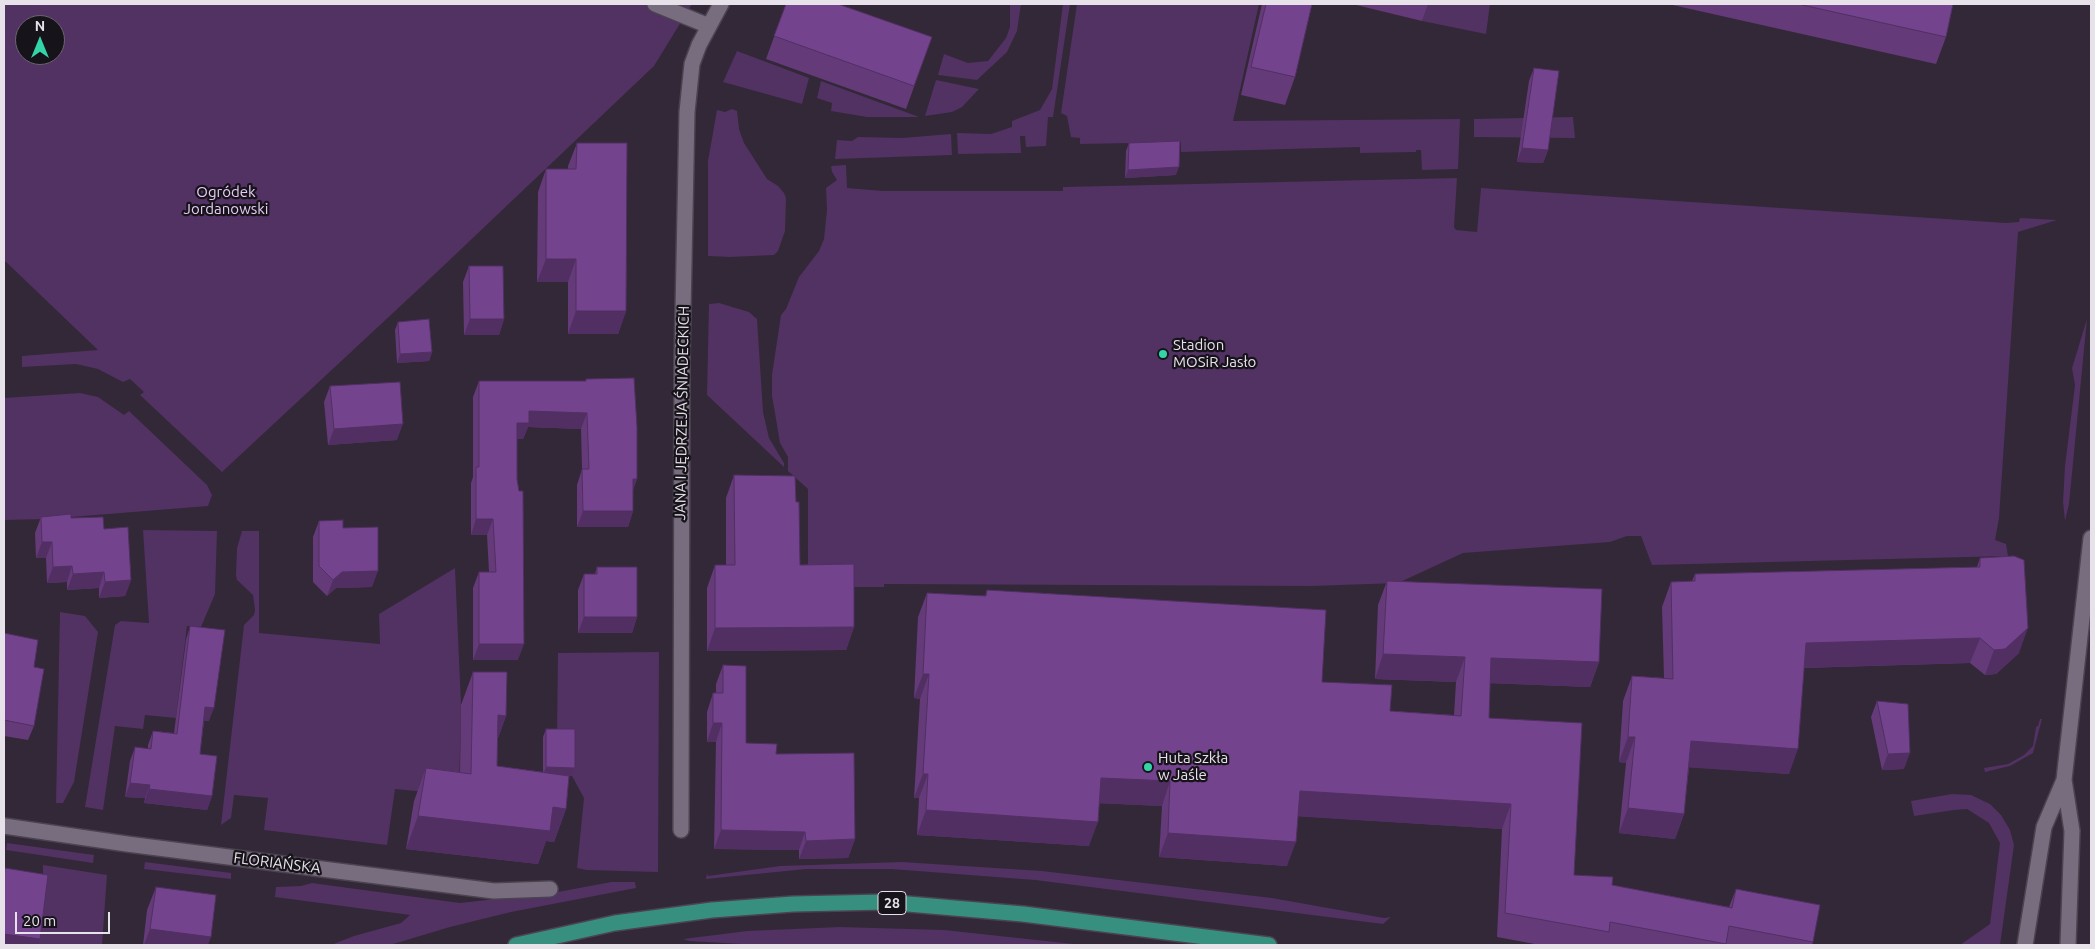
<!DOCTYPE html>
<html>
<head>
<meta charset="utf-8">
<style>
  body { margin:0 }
  #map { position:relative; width:2095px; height:949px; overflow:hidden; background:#322837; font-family:Ubuntu,sans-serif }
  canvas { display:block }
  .frame { position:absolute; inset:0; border:5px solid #e7e1ea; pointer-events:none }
  .north { position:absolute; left:15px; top:15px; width:50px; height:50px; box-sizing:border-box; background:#17131a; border:1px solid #6a656d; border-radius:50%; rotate:0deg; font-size:14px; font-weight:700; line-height:20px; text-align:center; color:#e7e1ea }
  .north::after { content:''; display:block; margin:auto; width:18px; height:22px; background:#32d4a8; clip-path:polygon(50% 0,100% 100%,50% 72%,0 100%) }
  .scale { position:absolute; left:15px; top:912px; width:95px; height:22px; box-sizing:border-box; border:2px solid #e7e1ea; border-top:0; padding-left:6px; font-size:15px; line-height:18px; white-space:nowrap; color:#e7e1ea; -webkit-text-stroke:4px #17131a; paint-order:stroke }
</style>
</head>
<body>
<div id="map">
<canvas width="2095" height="949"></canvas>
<div class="frame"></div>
<div class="north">N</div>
<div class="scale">20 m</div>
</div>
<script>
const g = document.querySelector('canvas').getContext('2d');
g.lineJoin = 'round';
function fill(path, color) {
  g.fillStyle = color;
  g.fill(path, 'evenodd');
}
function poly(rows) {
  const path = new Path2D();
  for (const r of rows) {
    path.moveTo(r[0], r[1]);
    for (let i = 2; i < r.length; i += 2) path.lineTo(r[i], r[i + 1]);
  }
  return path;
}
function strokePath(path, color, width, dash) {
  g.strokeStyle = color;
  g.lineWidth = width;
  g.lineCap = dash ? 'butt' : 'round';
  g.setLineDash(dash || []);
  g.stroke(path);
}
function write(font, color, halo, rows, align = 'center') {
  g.font = font + ' Ubuntu,sans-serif';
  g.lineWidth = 4.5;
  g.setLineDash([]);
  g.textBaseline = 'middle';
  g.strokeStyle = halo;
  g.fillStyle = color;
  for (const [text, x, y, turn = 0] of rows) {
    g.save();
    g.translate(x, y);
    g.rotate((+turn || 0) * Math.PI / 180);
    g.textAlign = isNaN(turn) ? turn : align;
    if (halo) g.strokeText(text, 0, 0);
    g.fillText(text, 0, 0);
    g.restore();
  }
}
fill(poly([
  [4,4,692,4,654,66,437,272,222,472,140,395,144,392,130,379,123,382,98,369,76,364,22,367,22,356,98,350,4,260],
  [25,25,55,25,55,55,25,55],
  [1010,4,1021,4,1017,31,1007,52,977,80,938,75,944,54,968,63,988,61,1006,38,1010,27],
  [1063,4,1070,4,1053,117,1048,117,1046,146,1026,147,1025,136,1020,136,1021,153,958,154,957,133,991,134,1012,127,1012,121,1040,110,1052,89],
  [1077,4,1259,4,1233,121,1460,119,1458,169,1422,170,1421,150,1416,150,1416,152,1360,153,1360,147,1181,152,1181,142,1080,144,1080,138,1071,137,1067,116,1061,113],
  [1426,4,1490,4,1486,34,1422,21],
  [737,51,809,78,802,104,723,82],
  [936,80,979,89,962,107,952,112,925,116],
  [821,81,919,117,867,117,831,111,832,103,817,98],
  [732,109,737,111,739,129,744,143,767,179,778,186,784,193,786,198,785,231,778,251,774,255,730,257,708,256,708,161,717,110,725,112],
  [1573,117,1575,138,1474,137,1474,119],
  [951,134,952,155,835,159,837,140,852,141,858,137,902,138],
  [846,165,847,188,883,191,1063,191,1063,187,1457,178,1454,227,1456,230,1477,232,1481,188,2006,223,2019,222,2020,218,2057,220,2018,232,1999,518,1995,540,2006,544,2008,556,1652,565,1641,536,1627,536,1610,542,1463,553,1398,583,1312,586,884,584,884,587,808,587,808,489,788,471,788,457,780,443,775,413,772,396,772,375,781,315,786,309,799,277,819,251,824,239,827,210,826,188,837,180,832,172,831,166],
  [719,303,749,312,757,319,763,412,769,438,784,463,784,467,707,395,709,304],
  [2087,319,2069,504,2065,521,2063,502,2065,466,2075,385,2072,368],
  [80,393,98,397,124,415,129,411,207,485,212,495,208,506,46,519,4,520,4,398],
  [143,530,217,531,215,594,201,627,187,626,176,718,145,715,143,729,115,726,103,810,85,807,115,625,121,621,149,623],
  [242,531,259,531,259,633,380,644,379,614,455,568,461,705,459,795,395,789,387,845,264,830,268,798,234,795,231,818,221,825,244,625,254,615,255,610,253,595,237,580,236,575,237,548],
  [60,612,85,616,98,632,74,782,63,803,56,803],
  [659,652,658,872,586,870,577,868,584,798,572,776,557,737,558,653],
  [2040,719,2042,719,2033,753,2010,766,1985,772,1984,768,2008,764,2024,755,2033,746,2036,727,2038,726],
  [1952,794,1971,795,1990,804,2001,815,2010,830,2014,845,2000,945,1960,945,1990,924,2000,843,1989,823,1967,809,1954,810,1914,816,1911,801],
  [7,843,94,855,93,863,6,850],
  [145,862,231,873,231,879,144,869],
  [902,862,1042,871,1272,898,1384,918,1391,917,1383,924,1035,880,891,869,806,869,706,879,707,873,708,876,780,866],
  [43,865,107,875,102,945,35,945,43,891],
  [611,882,635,882,636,888,511,912,450,927,390,945,331,945,354,936,401,923,410,915,275,897,276,887,301,886,312,883,460,903,558,892],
  [840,927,944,930,1083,945,759,945,689,941,683,939,747,931]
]), '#523163');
const minor = poly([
  [655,4,709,26],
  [4,826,127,844,494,891,550,889],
  [681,830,682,362,687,112,692,64,699,45,721,4],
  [2025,945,2044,827,2064,780],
  [2068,945,2072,831,2064,780,2091,538]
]);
const major = poly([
  [516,945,615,923,712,910,793,904,885,902,1023,914,1269,945]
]);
strokePath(minor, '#4b434f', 18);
strokePath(major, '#4b434f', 18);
strokePath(minor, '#786d7f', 15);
strokePath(major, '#378f80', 15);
fill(poly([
  [786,4,932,37,906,109,766,59],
  [1262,4,1312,4,1295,77,1285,105,1241,95],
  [1352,4,1428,4,1422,21],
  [1668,4,1953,4,1946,37,1936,64],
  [1534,68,1548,150,1543,163,1517,162,1529,81],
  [577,143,626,311,618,334,568,334,568,282,537,282,538,192,546,169,568,169,568,166],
  [1129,143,1176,175,1125,178,1126,151],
  [469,266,504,319,499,335,464,335,463,282],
  [398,322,432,352,429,361,397,363,395,330],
  [586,379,637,479,633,490,633,511,628,527,577,527,577,485,582,469,581,429,528,427,523,439,517,439,518,660,473,660,473,588,479,572,489,572,487,535,471,535,471,483,473,477,473,397,479,381,585,381],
  [330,386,397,440,328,445,324,402],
  [734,475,796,502,800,565,854,627,846,650,707,651,707,588,715,565,726,565,726,498],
  [41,517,71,518,104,529,131,580,125,596,99,598,99,588,67,590,67,582,47,583,46,558,36,558,35,533],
  [319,521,343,528,372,587,336,588,327,596,313,582,313,537],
  [1980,558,2019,653,1996,674,1985,675,1970,663,1804,668,1789,774,1689,767,1684,814,1675,839,1619,833,1626,763,1619,762,1623,701,1632,676,1664,678,1662,607,1671,582,1692,581,1695,574,1977,567],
  [597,567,637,617,632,633,578,633,578,590,584,574,595,574],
  [1387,581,1599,662,1590,687,1490,683,1489,718,1574,875,1612,885,1729,907,1736,889,1813,942,1812,945,1540,945,1497,937,1502,829,1298,816,1287,866,1159,857,1162,806,1099,803,1089,846,917,835,919,798,914,798,920,699,914,698,918,617,927,593,985,596,987,590,1322,682,1390,711,1454,715,1456,682,1375,679,1378,605],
  [190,626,209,721,204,721,200,754,212,796,207,810,144,803,145,798,125,797,130,761,135,747,148,749,148,745,153,731,174,733,186,640],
  [4,633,34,667,34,726,28,740,4,736],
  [723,665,746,743,776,754,855,839,848,858,799,859,799,850,714,849,716,742,707,742,707,712,713,693,716,693,716,684],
  [473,672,506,716,497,741,497,766,543,772,543,737,546,729,575,768,572,776,569,776,566,809,554,842,546,841,538,864,406,849,414,801,426,768,460,772,461,705],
  [1877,701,1904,769,1882,770,1871,717],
  [156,887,208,945,143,945,147,910]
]), '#643a79');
fill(poly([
  [1522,148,1548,150,1543,163,1517,162],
  [1179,167,1176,175,1125,178,1128,170],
  [546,259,576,259,568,282,537,282],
  [576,311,626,311,618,334,568,334],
  [470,319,504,319,499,335,464,335],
  [432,352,429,361,397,363,400,354],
  [529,411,587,413,581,429,528,427,523,439,512,439,517,423],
  [403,424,397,440,328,445,334,429],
  [633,479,637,479,631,495],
  [583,511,633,511,628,527,577,527],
  [476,519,493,519,487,535,471,535],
  [42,542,52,542,46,558,36,558],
  [72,566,67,582,47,583,53,567],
  [378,571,372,587,336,588,327,596,333,580,342,572],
  [104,572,99,588,67,590,73,574],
  [131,580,125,596,99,598,105,582],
  [584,617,637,617,632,633,578,633],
  [854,627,846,650,707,651,715,628],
  [2028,628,2019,653,1996,674,1985,675,1994,650],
  [1980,638,1970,663,1797,668,1806,643],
  [479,644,524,644,518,660,473,660],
  [1383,654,1465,657,1456,682,1375,679],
  [1491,658,1599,662,1590,687,1483,683],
  [923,674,929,674,920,699,914,698],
  [205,707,214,708,209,721,200,721],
  [498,715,506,716,494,749],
  [713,723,722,723,716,742,707,742],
  [1628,737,1635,737,1626,763,1619,762],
  [1691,741,1798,749,1789,774,1682,767],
  [1910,753,1904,769,1882,770,1888,754],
  [546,767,575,768,572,776,543,775],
  [923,774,928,774,919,798,914,798],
  [1101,778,1170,781,1162,806,1092,803],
  [130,783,150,785,145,798,125,797],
  [149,789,212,796,207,810,144,803],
  [1300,791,1511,804,1502,829,1291,816],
  [553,807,566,809,554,842,546,841,538,864,406,849,418,816],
  [1628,808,1684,814,1675,839,1619,833],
  [926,810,1098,822,1089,846,917,835],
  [721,830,805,832,799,850,714,849],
  [1168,833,1296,842,1287,866,1159,857],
  [855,839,848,858,799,859,806,841],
  [150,929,211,937,208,945,144,945],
  [4,934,40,939,37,945,4,945]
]), '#512f63');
const building = poly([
  [786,4,838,4,932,37,914,86,774,36,786,4],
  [1266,4,1312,4,1295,77,1251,67,1266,4],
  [1798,4,1953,4,1946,37,1798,4],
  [1534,68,1559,71,1548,150,1522,148,1534,68],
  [1180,141,1179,167,1128,170,1129,143,1180,141],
  [577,143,627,143,626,311,576,311,576,259,546,259,546,169,576,169,577,143],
  [469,266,503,266,504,319,470,319,469,266],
  [429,319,432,352,400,354,398,322,429,319],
  [634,378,637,427,637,479,633,479,633,511,583,511,582,469,589,469,587,413,529,411,529,423,517,423,517,479,519,491,523,491,524,644,479,644,479,572,496,572,493,519,476,519,476,467,479,467,479,381,586,381,586,379,634,378],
  [400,382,403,424,334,429,330,386,400,382],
  [734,475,795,476,796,502,799,502,800,565,854,564,854,627,715,628,715,565,735,565,734,475],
  [71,514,71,518,103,517,104,529,128,527,131,580,105,582,104,572,73,574,72,566,53,567,52,542,42,542,41,517,71,514],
  [343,520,343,528,378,527,378,571,342,572,333,580,319,566,319,521,343,520],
  [2014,556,2024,560,2028,628,2005,649,1994,650,1980,638,1806,643,1798,749,1691,741,1684,814,1628,808,1635,737,1628,737,1632,676,1673,679,1671,582,1695,581,1695,574,1980,567,1980,558,2014,556],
  [597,567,637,567,637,617,584,617,584,574,597,574,597,567],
  [1387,581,1602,589,1599,662,1491,658,1489,718,1582,723,1574,875,1613,877,1612,885,1732,908,1736,889,1820,905,1813,942,1729,926,1726,944,1610,922,1609,932,1505,913,1511,804,1300,791,1296,842,1168,833,1170,781,1101,778,1098,822,926,810,928,774,923,774,929,674,923,674,927,593,986,596,987,590,1326,610,1322,682,1392,685,1390,711,1461,716,1465,657,1383,654,1387,581],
  [190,626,225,630,214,708,205,707,200,754,217,756,212,796,149,789,150,785,130,783,135,747,151,749,153,731,177,734,190,626],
  [4,633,38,640,34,667,44,669,34,726,4,720,4,633],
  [723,665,746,666,746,743,777,744,776,754,854,753,855,839,806,841,805,832,721,830,722,723,713,723,713,693,723,693,723,665],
  [473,672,507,672,506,716,498,715,497,766,569,776,566,809,553,807,550,831,418,816,426,768,471,774,473,672],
  [1877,701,1908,704,1910,753,1888,754,1877,701],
  [546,729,575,729,575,768,546,767,546,729],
  [5,868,48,875,40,939,4,934,4,880,5,868],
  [156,887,216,895,211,937,150,929,156,887]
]);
fill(building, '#74438d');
strokePath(building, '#512f63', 1);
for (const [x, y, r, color] of [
  [1163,354,5,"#32d4a8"],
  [1148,767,5,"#32d4a8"]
]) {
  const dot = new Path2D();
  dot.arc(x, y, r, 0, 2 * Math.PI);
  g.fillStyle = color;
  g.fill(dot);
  strokePath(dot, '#17131a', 2);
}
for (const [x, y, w] of [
  [892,903,28]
]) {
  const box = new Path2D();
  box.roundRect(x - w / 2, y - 11.5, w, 23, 4);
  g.fillStyle = '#17131a';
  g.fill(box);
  strokePath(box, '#e7e1ea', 1);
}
write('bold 14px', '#e7e1ea', null, [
  ["28",892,903]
]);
write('15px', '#e6ccf5', '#17131a', [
  ["Ogródek",226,192],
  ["Jordanowski",226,209]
]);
write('15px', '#e7e1ea', '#17131a', [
  ["Stadion",1173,345],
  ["MOSiR Jasło",1173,362],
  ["Huta Szkła",1158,758],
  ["w Jaśle",1158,775]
], 'left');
write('15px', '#e7e1ea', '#17131a', [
  ["JANA I JĘDRZEJA ŚNIADECKICH",682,413,-89],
  ["FLORIAŃSKA",277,863,7]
]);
</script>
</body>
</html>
